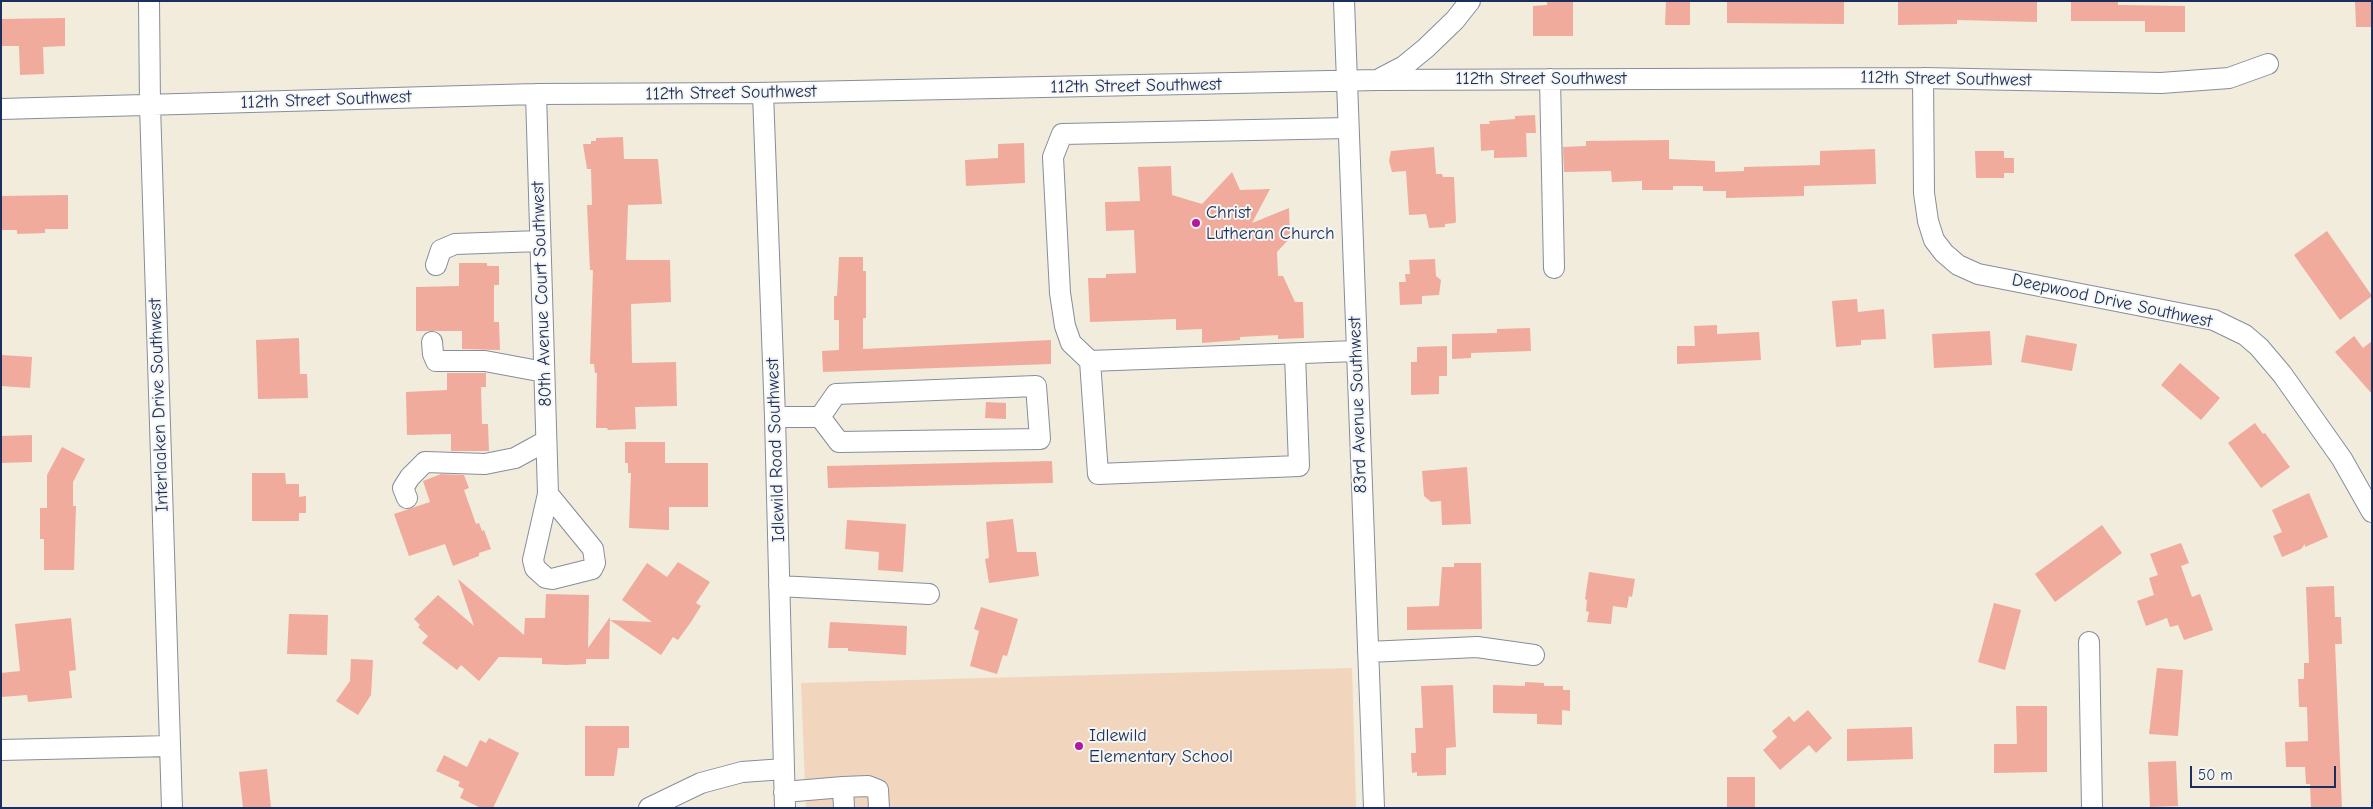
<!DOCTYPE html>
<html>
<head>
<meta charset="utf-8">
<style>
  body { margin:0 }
  #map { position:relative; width:2373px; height:809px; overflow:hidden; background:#f1ecdb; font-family:"Comic Neue",sans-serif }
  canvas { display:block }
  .frame { position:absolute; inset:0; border:2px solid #1b2f5e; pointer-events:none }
  .scale { position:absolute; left:2190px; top:766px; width:146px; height:22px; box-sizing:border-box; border:2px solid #1b2f5e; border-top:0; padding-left:6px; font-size:15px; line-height:18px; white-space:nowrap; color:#1b2f5e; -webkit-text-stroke:4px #f6f6f2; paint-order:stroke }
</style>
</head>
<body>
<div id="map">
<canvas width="2373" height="809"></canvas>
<div class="frame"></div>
<div class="scale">50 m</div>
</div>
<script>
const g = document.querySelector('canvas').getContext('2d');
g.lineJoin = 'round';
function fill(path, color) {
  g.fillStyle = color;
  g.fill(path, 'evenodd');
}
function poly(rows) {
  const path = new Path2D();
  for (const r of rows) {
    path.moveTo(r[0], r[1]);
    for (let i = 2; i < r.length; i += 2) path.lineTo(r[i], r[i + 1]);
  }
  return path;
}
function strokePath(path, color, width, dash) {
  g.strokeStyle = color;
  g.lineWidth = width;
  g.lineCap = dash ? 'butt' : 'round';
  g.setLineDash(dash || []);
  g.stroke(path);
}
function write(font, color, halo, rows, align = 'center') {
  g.font = font + ' "Comic Neue",sans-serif';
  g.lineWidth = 4;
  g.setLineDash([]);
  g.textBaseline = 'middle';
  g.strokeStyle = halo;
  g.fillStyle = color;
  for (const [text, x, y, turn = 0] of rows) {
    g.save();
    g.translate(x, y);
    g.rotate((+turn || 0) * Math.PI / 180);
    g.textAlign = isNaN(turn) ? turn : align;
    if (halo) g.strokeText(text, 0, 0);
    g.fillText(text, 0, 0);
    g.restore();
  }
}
fill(poly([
  [1352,668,1356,808,806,808,801,683]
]), '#f1d5bd');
fill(poly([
  [1547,1,1573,1,1573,36,1533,36,1533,6,1547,5],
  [1666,1,1690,1,1690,25,1665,25],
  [1727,1,1844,1,1844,24,1727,23],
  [1898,1,2037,1,2037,22,1957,20,1957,24,1898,25],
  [2071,1,2118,1,2118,5,2185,6,2185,32,2145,32,2145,21,2071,21],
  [2355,1,2372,1,2372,27,2356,27],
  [65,18,65,46,43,47,44,74,20,75,19,46,1,46,1,19],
  [1535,115,1536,133,1526,133,1527,157,1494,158,1494,150,1481,151,1480,124,1490,124,1489,121,1515,119,1515,116],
  [623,137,624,159,658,159,662,204,628,205,626,260,670,260,671,302,631,304,632,363,676,362,677,406,635,407,636,429,608,430,607,428,596,428,597,373,595,373,594,364,590,364,593,270,590,270,587,205,592,205,591,169,587,169,583,144,591,144,591,141,596,141,596,138],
  [1669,140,1669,159,1715,161,1715,172,1744,171,1744,167,1820,165,1820,151,1875,149,1876,184,1804,186,1804,196,1726,198,1726,191,1703,191,1703,186,1673,186,1673,190,1642,190,1642,181,1612,182,1611,171,1564,172,1563,147,1586,146,1586,141],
  [1024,143,1025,183,966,186,965,160,998,158,998,144],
  [1434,147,1436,174,1442,174,1443,177,1454,177,1456,221,1455,223,1445,224,1445,227,1429,228,1426,214,1409,215,1406,171,1392,172,1389,161,1391,151],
  [1975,151,2004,151,2004,158,2014,158,2014,173,2004,173,2004,178,1976,178],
  [1171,166,1172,195,1202,204,1232,172,1240,190,1270,189,1252,223,1289,208,1290,238,1277,252,1278,276,1283,276,1295,302,1303,302,1304,338,1278,339,1278,335,1240,337,1240,340,1202,343,1202,329,1176,330,1176,319,1090,322,1088,278,1106,278,1106,274,1136,273,1134,230,1106,231,1105,202,1140,201,1138,167],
  [68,195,68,229,45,229,45,233,17,234,17,230,1,230,1,196],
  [2327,231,2372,296,2340,320,2294,255],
  [839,257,863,257,863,271,866,271,866,318,863,318,863,349,1051,340,1051,364,823,372,822,351,839,350,839,320,834,320,834,296,837,296],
  [1435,259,1436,276,1441,280,1439,295,1422,296,1422,304,1400,305,1399,282,1406,282,1405,274,1410,274,1409,260],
  [459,263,487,263,487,266,499,266,499,285,494,285,494,322,499,322,500,350,462,349,462,331,416,331,416,287,459,286],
  [1857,299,1858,312,1884,309,1886,339,1861,340,1861,345,1836,347,1832,301],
  [1717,325,1717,334,1759,332,1761,360,1677,364,1677,346,1695,346,1694,326],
  [1530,328,1531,351,1471,353,1471,358,1452,359,1452,334,1497,333,1497,329],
  [1990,331,1992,365,1934,368,1932,334],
  [2026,335,2077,344,2072,371,2021,362],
  [2354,336,2363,348,2372,341,2372,394,2335,352],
  [299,338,300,374,307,374,308,398,258,399,256,340],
  [1447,346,1447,376,1439,376,1439,394,1411,395,1411,362,1417,362,1417,347],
  [1,355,32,357,30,388,1,386],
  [2180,363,2220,398,2201,420,2161,385],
  [447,373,486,373,486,387,481,387,482,424,488,424,489,451,451,451,451,434,407,435,406,392,447,390],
  [986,402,1006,403,1006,419,985,418],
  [2255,423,2263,434,2265,433,2290,467,2261,488,2228,443],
  [32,435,32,462,1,463,1,436],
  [625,442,665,442,665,463,708,463,708,507,669,507,669,530,629,528,631,473,628,473,628,463,625,463],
  [62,447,85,459,73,482,73,506,76,506,74,570,44,570,44,539,40,539,40,508,47,508,47,475],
  [1052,461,1053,483,828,488,827,466],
  [1467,467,1471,524,1442,525,1441,501,1431,502,1424,496,1422,471],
  [252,473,285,473,286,484,299,484,299,497,306,496,306,513,299,513,299,521,252,521],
  [441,474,464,475,469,488,464,490,476,524,479,523,482,531,484,530,491,549,479,553,479,556,453,566,445,544,409,556,394,514,430,502,423,481],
  [2309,493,2328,537,2305,547,2305,544,2301,549,2282,557,2273,536,2282,532,2272,510],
  [1013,519,1017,552,1036,552,1039,576,989,583,985,559,989,558,986,522],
  [847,520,906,524,903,572,878,570,879,552,845,549],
  [2102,525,2122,553,2055,602,2035,574],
  [2181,543,2189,563,2181,566,2192,597,2200,594,2213,630,2184,640,2178,625,2170,627,2167,618,2146,626,2137,601,2154,595,2149,578,2158,575,2150,554],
  [678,562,710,582,696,603,701,606,691,622,678,640,673,637,661,655,610,620,652,622,622,600,647,563,667,577],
  [1454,563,1481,563,1482,629,1407,630,1407,607,1439,606,1442,567,1454,567],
  [1589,572,1635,579,1632,597,1629,596,1627,608,1613,606,1611,624,1587,622,1589,612,1586,611,1587,600,1585,599],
  [458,579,524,635,525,618,545,618,546,594,589,595,588,648,610,617,609,659,586,659,586,664,566,665,542,664,542,658,499,657,479,681,461,665,457,670,422,643,428,636,418,627,420,625,414,619,438,595,474,626],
  [2334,586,2335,617,2341,617,2342,644,2335,644,2342,808,2311,808,2310,784,2306,784,2305,767,2286,767,2285,742,2308,741,2307,707,2299,707,2298,679,2304,679,2304,663,2309,663,2306,587],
  [1994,603,2021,610,2005,670,1978,662],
  [981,607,1018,619,1007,656,1003,655,997,674,970,666,979,631,974,629],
  [289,614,328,615,327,655,287,654],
  [71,618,76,670,69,671,72,698,28,702,27,695,1,697,1,673,20,671,15,624],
  [830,622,907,626,906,655,848,651,848,648,828,648],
  [351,659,373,660,371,695,358,715,336,701,350,681],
  [2157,668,2183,670,2178,736,2149,734],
  [1525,682,1544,683,1544,686,1563,686,1563,690,1570,690,1570,711,1562,710,1562,725,1537,724,1537,714,1493,713,1493,685,1525,686],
  [1453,685,1456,747,1446,748,1446,775,1417,776,1417,772,1412,773,1411,753,1416,753,1415,728,1423,728,1421,686],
  [2016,706,2047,706,2047,772,1994,773,1994,744,2017,744],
  [1808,710,1832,738,1816,753,1809,745,1780,770,1763,750,1777,737,1772,731,1789,716,1794,722],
  [585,726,629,726,629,748,618,748,614,776,585,776],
  [1912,727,1913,759,1847,761,1847,729],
  [489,738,519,753,493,808,481,808,460,798,464,789,458,786,460,782,436,771,444,755,467,767,480,740,486,743],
  [2176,761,2178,806,2150,807,2148,762],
  [267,769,271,808,243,808,239,772],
  [1727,777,1755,777,1755,808,1727,808]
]), '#f1ab9c');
const minor = poly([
  [149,1,150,105,172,808],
  [1344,1,1374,808],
  [1381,78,1404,66,1426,48,1455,20,1470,1],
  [1923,78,1924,193,1928,221,1934,240,1944,253,1958,265,1978,274,2214,320,2245,335,2259,347,2282,374,2342,459,2372,512],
  [1550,79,1554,268],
  [763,93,775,417,785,808],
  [536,94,548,494,533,560,535,568,546,578,552,579,592,569,595,563,593,549,548,494],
  [1,109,536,94,757,93,1377,80,1923,78,2161,83,2229,78,2268,64],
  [436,265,441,250,455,244,540,241],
  [432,342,433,354,436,361,485,361,544,372],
  [1295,354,1299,466,1098,474,1090,361,1356,351],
  [1090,361,1071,343,1065,326,1060,293,1053,157,1062,134,1348,128],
  [775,417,820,417,839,442,1040,439,1036,386,836,394,820,417],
  [407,498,403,488,410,477,425,462,485,464,515,458,546,441],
  [779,586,929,594],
  [2089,642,2092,808],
  [1368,652,1477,647,1534,655],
  [1,750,170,746],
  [843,787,868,786,878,790,879,808],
  [784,792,843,787,844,808],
  [649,808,701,783,742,772,784,769]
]);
strokePath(minor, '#868e9c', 22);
strokePath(minor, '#fff', 20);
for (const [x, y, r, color] of [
  [1196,223,5,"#b5179e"],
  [1079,746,5,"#b5179e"]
]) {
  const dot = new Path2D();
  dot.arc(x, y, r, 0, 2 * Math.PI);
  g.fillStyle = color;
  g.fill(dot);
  strokePath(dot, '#f6f6f2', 2);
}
write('18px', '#1b2f5e', '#f6f6f2', [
  ["112th Street Southwest",1541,79],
  ["112th Street Southwest",1946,79,1],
  ["112th Street Southwest",1136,86,-1],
  ["112th Street Southwest",731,93,-1],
  ["112th Street Southwest",326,100,-2],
  ["80th Avenue Court Southwest",542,294,-92],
  ["Deepwood Drive Southwest",2112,301,12],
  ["Interlaaken Drive Southwest",159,405,-92],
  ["83rd Avenue Southwest",1358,405,-92],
  ["Idlewild Road Southwest",776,450,-92]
]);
write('18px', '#1b2f5e', '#f6f6f2', [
  ["Christ",1206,213],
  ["Lutheran Church",1206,234],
  ["Idlewild",1089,736],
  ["Elementary School",1089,757]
], 'left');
</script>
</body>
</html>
